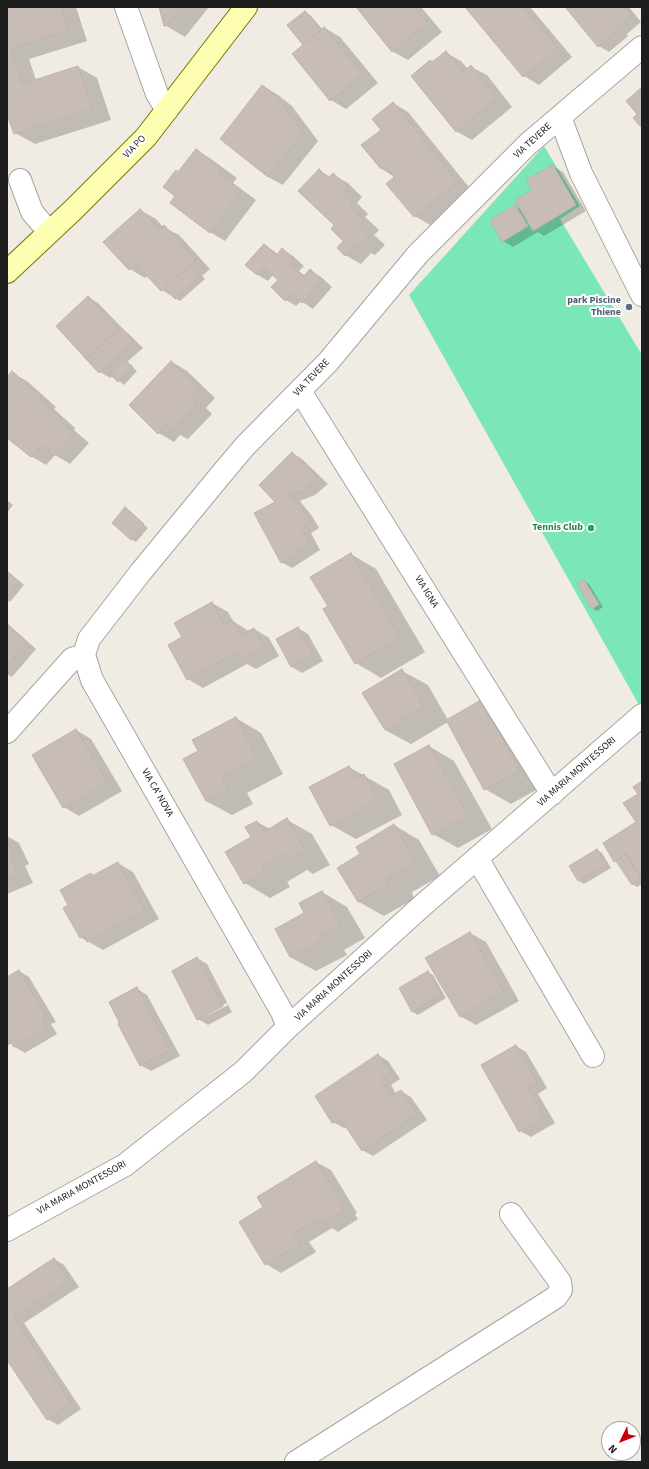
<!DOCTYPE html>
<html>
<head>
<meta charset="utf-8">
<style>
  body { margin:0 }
  #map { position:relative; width:649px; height:1469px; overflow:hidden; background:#f0ebe3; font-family:"Source Sans 3",sans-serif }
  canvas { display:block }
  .frame { position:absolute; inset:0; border:8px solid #1e1e1e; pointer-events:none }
  .north { position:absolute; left:601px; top:1421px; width:40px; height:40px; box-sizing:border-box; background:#fff; border:1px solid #a5a5a5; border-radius:50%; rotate:227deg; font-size:11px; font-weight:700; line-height:16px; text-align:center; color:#1e1e1e }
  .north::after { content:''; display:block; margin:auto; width:14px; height:18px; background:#cc0009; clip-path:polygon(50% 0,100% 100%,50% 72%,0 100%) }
</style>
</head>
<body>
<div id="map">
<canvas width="649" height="1469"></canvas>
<div class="frame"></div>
<div class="north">N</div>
</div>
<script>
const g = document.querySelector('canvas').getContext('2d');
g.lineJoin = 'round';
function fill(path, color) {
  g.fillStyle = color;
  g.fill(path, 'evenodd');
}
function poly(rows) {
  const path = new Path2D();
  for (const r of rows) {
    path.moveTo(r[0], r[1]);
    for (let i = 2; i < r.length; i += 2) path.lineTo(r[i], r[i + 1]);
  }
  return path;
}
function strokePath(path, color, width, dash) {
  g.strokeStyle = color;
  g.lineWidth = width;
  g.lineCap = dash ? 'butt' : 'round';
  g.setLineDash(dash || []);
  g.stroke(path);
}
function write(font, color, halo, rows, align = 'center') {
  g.font = font + ' "Source Sans 3",sans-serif';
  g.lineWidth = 4;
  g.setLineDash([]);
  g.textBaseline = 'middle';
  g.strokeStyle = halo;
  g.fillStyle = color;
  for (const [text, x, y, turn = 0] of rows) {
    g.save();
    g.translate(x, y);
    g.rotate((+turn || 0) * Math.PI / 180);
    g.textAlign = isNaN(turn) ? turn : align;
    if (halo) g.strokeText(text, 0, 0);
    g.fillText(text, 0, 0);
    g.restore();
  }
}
fill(poly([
  [544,146,580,206,560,219,642,355,642,702,639,705,409,295]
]), '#7be6b8');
fill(poly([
  [7,7,76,7,87,41,29,59,36,80,78,67,97,78,111,120,35,144,15,133,11,121,7,119],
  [160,7,209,7,185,37,165,25],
  [357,7,421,7,442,32,408,60,392,51],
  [467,7,530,7,572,57,539,85,524,76],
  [566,7,629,7,641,22,627,34,628,36,609,52,599,46],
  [305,12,310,15,323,30,325,28,340,37,378,83,346,109,331,100,305,45],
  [446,53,461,61,468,69,471,67,487,75,512,107,472,140,456,131,433,63],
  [263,86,278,95,292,106,318,141,283,185,268,177],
  [393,103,408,112,472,191,430,225,415,216,396,178,382,169,363,146,382,130],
  [196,150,211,159,237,178,233,183,256,200,225,241,210,232,177,196],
  [553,166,563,172,586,211,544,236,538,232,513,247,503,241,515,206,522,210,534,191],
  [319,171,331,177,333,175,348,183,362,197,357,203,368,214,365,217,379,230,374,235,385,245,375,255,371,253,361,264,345,255,345,241,336,225],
  [140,210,156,219,163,227,179,235,210,269,202,276,205,279,180,301,162,290,148,275,145,278,130,269],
  [265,245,278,254,283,250,293,256,304,266,299,271,305,276,310,271,321,277,332,287,313,309,301,301,296,306,286,300,272,287,279,280,273,275,268,281,258,275,247,265],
  [88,297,98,303,125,331,130,335,143,348,127,362,137,371,124,385,113,376,110,378,100,372],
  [172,362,187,371,215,398,206,408,212,414,188,439,180,435,174,442,159,433],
  [12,373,27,381,56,407,54,409,75,428,74,430,89,443,70,464,55,455,46,465,31,456,7,438,7,378],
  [292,453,302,459,328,484,315,495,300,501,312,516,319,528,311,533,320,550,292,568,281,562,276,502],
  [7,500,13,505,7,513],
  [125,509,148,528,136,542,131,539],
  [351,554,376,569,425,652,381,678,356,663,329,607],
  [7,571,24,585,10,602,7,600],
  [584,581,589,584,603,607,597,611,592,608],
  [212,603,228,612,233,621,247,630,249,632,254,629,269,638,279,656,256,669,247,664,203,688,188,679,184,638],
  [7,623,36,649,12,677,7,674],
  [298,628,308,634,323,661,302,673,292,667],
  [402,671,428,685,448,720,481,701,545,785,511,804,485,789,448,722,411,744,385,730],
  [236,718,261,733,283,774,247,793,253,804,232,815,206,801,199,752],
  [76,730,91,739,122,791,79,816,64,807],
  [429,746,454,761,492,829,458,848,433,834],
  [349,767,389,790,402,815,356,839,331,825],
  [642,782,642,884,637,887,632,884,619,863,615,861,637,822,639,794],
  [287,820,312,834,330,865,313,874,307,870,287,882,290,887,270,898,245,883,252,837,257,822,270,829],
  [394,825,419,840,440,876,412,892,414,899,384,916,359,902,339,868,362,855],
  [7,836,19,843,29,864,25,866,33,883,7,894],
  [597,850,602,853,611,868,584,884,579,881,571,866],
  [118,863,133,872,159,919,103,950,80,937,69,906,91,874,94,876],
  [322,892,347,907,365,938,344,950,347,955,316,971,290,957,306,914],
  [470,933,486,942,519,1001,476,1025,460,1016],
  [197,958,207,964,232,1012,208,1025,198,1019],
  [227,1003,228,1005,202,1018,202,1016],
  [19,971,29,977,56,1022,51,1024,57,1034,25,1053,15,1047,12,1043,7,1046,7,979],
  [428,972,433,975,446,998,418,1015,413,1012,400,989],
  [137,989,147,995,180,1056,151,1071,140,1065],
  [516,1046,526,1052,547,1088,538,1094,555,1123,531,1137,520,1131,482,1066],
  [378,1055,388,1061,400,1079,391,1085,396,1094,401,1091,411,1097,427,1120,373,1156,362,1150,347,1128,344,1128,333,1122],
  [316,1162,331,1170,357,1213,355,1214,358,1219,338,1232,332,1228,309,1242,316,1252,281,1273,266,1264,265,1207],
  [54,1259,64,1265,79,1287,24,1323,81,1409,58,1425,47,1419,7,1358,7,1290]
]), '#0003');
const building = poly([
  [7,7,61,7,68,30,10,49,22,84,78,66,92,109,14,134,7,115,7,7],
  [159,7,181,7,166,26,164,26,159,7],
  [356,7,414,7,427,23,392,52,356,7],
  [465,7,523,7,558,48,523,77,465,7],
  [565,7,624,7,631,16,617,28,619,30,598,47,565,7],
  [305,11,321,30,303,45,287,25,305,11],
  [324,27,363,74,330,101,292,54,324,27],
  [446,51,463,72,471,65,497,98,456,132,411,76,430,60,432,62,446,51],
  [262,85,276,96,303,132,268,177,220,139,262,85],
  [642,87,642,128,633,118,637,114,626,101,642,87],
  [393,102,458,182,414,217,386,184,394,177,385,166,381,169,361,145,381,130,372,119,393,102],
  [196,149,222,169,219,173,242,191,210,233,170,203,175,196,163,187,176,170,178,172,196,149],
  [553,165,576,205,533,231,515,200,532,190,526,180,553,165],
  [319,169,328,178,333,173,348,187,342,193,353,204,351,207,364,220,359,226,370,236,359,247,356,244,345,256,337,248,343,241,331,229,334,225,298,191,319,169],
  [515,205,528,226,502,242,490,220,515,205],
  [140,209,160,229,164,225,196,260,161,291,136,264,129,270,103,242,140,209],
  [264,244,277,255,282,248,294,259,290,264,303,277,310,269,322,280,302,303,291,294,285,301,271,287,278,280,264,268,257,275,245,265,264,244],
  [190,265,200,276,175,299,165,288,190,265],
  [88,296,118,329,86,359,56,326,88,296],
  [120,327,133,341,99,373,86,359,120,327],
  [124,359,133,367,118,382,110,374,124,359],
  [171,361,201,389,191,399,197,405,172,431,166,425,158,434,129,405,171,361],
  [12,371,41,397,40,399,61,418,59,420,74,434,54,456,42,445,31,457,7,438,7,377,12,371],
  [292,452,318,478,304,490,290,495,302,509,310,522,301,527,310,544,281,563,254,513,275,502,259,485,292,452],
  [125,507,144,524,131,540,112,523,125,507],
  [351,553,400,637,355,664,323,609,328,606,310,577,351,553],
  [7,571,19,582,7,597,7,571],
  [584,580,599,604,592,609,577,584,584,580],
  [212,602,224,624,232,620,241,635,254,628,265,648,240,661,236,653,187,680,168,645,182,637,174,623,212,602],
  [7,625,27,642,7,665,7,625],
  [298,627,313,655,291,667,276,639,298,627],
  [402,669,424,707,385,730,362,693,402,669],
  [481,700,520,770,484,790,446,720,481,700],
  [236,717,258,759,222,778,228,790,206,801,183,759,198,751,192,740,236,717],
  [76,729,107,782,63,808,32,755,76,729],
  [429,745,468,815,432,835,394,764,429,745],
  [349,766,355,778,364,774,378,800,330,826,309,787,349,766],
  [642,781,642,879,626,854,614,862,603,843,636,822,623,803,638,794,633,787,642,781],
  [287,818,305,850,287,860,285,854,262,867,265,872,244,884,225,852,251,837,245,827,257,821,264,832,287,818],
  [394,824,415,861,387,878,389,884,358,902,337,868,360,854,356,847,394,824],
  [7,840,14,856,11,857,18,874,7,879,7,840],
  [597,849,607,865,578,881,569,866,597,849],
  [626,854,641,878,632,885,616,861,626,854],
  [118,862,145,911,87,942,84,936,80,938,63,908,68,905,60,890,91,873,92,876,118,862],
  [322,891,340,924,319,935,322,940,290,957,275,929,304,913,299,903,322,891],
  [470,932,504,992,460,1017,425,958,470,932],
  [197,957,223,1006,197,1020,172,971,197,957],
  [19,970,46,1016,42,1018,47,1028,14,1047,7,1036,7,977,19,970],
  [428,971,442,995,412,1012,399,988,428,971],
  [137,987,170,1050,140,1066,118,1024,119,1022,109,1002,137,987],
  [516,1045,537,1082,528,1088,545,1117,519,1132,481,1065,516,1045],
  [378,1054,391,1073,381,1079,391,1096,401,1090,417,1114,362,1151,342,1121,332,1123,315,1096,378,1054],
  [316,1161,342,1204,340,1205,344,1210,322,1223,319,1218,294,1233,301,1243,265,1265,239,1222,263,1207,257,1197,316,1161],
  [54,1258,69,1281,14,1317,71,1403,47,1420,7,1360,7,1289,54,1258]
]);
fill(building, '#c8bdb6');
strokePath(building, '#c3b1a5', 1);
const street = poly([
  [126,7,157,94,167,110],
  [560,117,581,173,642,295],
  [20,180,32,212,49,232],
  [300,391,552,794],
  [84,655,89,639,140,573,219,477,245,446,328,362,418,254,528,144,642,47],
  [84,655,92,680,282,1012,288,1027],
  [7,732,72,659,84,655],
  [477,858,593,1056],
  [7,1230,125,1165,243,1072,288,1027,423,905,642,715],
  [296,1462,556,1297,561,1290,560,1282,511,1214]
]);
const secondary = poly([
  [7,272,73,210,146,137,246,7]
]);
strokePath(street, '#a5a5a5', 24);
strokePath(secondary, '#727a00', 24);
strokePath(street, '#fff', 22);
strokePath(secondary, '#fefeb3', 22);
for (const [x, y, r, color] of [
  [629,307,4,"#5c6f8a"],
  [591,528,4,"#2e9e5b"]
]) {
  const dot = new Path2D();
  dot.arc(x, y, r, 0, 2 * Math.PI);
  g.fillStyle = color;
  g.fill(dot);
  strokePath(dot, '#fff', 1.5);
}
write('10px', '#1e1e1e', '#fff', [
  ["VIA TEVERE",533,141,-42],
  ["VIA PO",135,147,-46],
  ["VIA TEVERE",312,378,-46],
  ["VIA IGNA",426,592,58],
  ["VIA MARIA MONTESSORI",577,772,-41],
  ["VIA CA' NOVA",157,793,60],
  ["VIA MARIA MONTESSORI",334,986,-42],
  ["VIA MARIA MONTESSORI",82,1188,-29]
]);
write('bold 10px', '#4e5e75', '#fff', [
  ["park Piscine",621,301],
  ["Thiene",621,313]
], 'right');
write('bold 10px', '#27864d', '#fff', [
  ["Tennis Club",583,528]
], 'right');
</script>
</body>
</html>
